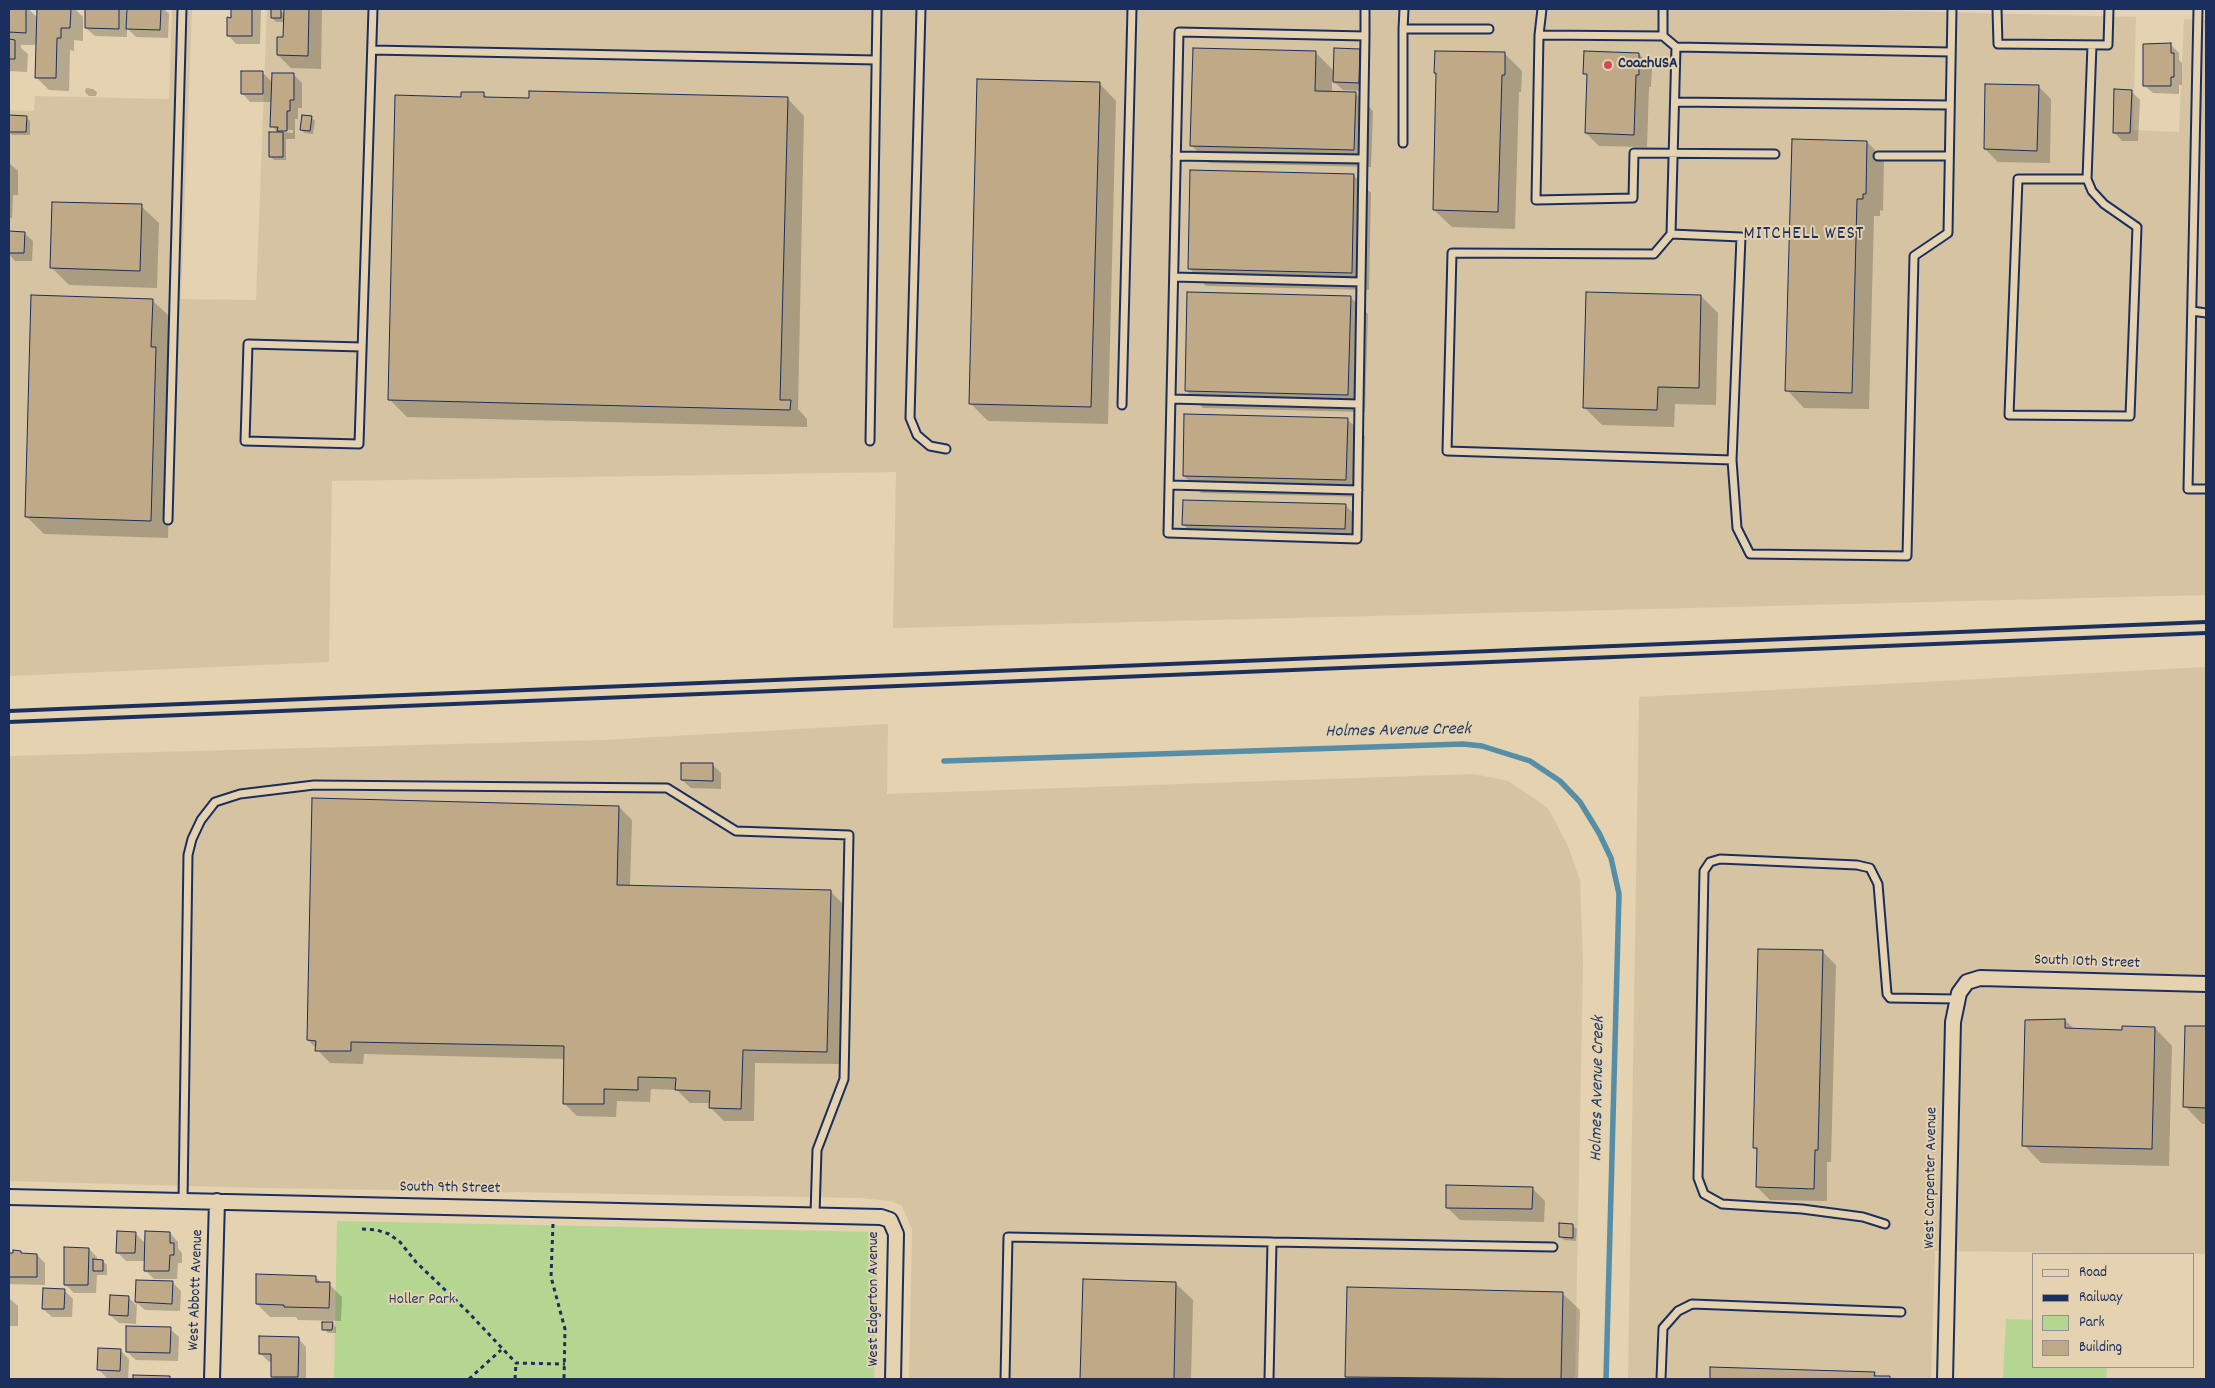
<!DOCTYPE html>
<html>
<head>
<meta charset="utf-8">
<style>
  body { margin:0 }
  #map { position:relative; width:2215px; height:1388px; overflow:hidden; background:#e4d2b0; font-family:Dekko,sans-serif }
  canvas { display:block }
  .frame { position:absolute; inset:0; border:10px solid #1b2f5e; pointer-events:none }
  .legend { position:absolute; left:2032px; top:1253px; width:162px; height:115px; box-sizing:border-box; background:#e4d2b0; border:1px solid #94918f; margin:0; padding:6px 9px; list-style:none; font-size:15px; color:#1b2f5e }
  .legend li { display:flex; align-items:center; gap:10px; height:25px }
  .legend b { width:25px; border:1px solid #94918f }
</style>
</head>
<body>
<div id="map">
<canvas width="2215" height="1388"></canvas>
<div class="frame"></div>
<ul class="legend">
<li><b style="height:6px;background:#e4d2b0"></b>Road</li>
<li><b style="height:6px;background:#1b2f5e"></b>Railway</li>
<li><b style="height:14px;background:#b5d690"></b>Park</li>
<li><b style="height:14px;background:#bfa986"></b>Building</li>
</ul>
</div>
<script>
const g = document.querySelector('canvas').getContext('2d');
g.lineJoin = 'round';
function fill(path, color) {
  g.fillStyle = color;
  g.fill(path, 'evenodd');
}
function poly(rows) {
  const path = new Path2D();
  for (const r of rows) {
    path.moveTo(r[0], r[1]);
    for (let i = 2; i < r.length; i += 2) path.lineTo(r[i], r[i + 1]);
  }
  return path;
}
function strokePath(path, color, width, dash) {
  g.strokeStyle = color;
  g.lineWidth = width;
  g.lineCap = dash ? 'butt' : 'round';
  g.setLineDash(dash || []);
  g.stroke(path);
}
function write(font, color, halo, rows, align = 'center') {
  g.font = font + ' Dekko,sans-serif';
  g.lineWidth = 4;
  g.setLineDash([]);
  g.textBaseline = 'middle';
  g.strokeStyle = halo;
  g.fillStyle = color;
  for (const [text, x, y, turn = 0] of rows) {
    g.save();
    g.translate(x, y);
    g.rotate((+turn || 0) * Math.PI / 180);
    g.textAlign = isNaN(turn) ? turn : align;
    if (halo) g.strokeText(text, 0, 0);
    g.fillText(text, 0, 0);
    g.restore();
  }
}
fill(poly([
  [172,9,192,9,181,299,256,300,267,9,1822,9,2136,17,2133,130,2179,132,2184,19,2206,20,2206,595,893,628,896,472,332,481,329,662,9,676,9,110,34,111,35,96,169,99],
  [2206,667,2206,1254,1935,1251,1931,1379,1628,1379,1639,697],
  [888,724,887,794,1474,774,1508,781,1548,808,1567,844,1580,880,1583,964,1575,1379,909,1379,912,1229,902,1206,891,1201,860,1198,264,1188,9,1181,9,756,603,740]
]), '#d5c3a2');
fill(poly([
  [337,1221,878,1232,874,1379,334,1379],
  [2006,1319,2034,1320,2034,1367,2107,1367,2106,1379,2003,1379]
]), '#b5d690');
fill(poly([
  [9,9,28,9,38,18,38,9,75,9,83,17,83,41,74,40,74,51,70,50,69,91,49,90,36,77,37,45,21,45,21,48,28,54,27,72,9,71],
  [87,9,124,9,128,13,128,9,164,9,169,14,168,38,136,37,127,28,127,37,95,36,86,28],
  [232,9,261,9,260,44,236,44,228,35],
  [285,9,322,9,321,69,291,68,278,55,284,38,285,22,276,22,272,18,280,10,285,15],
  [2170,44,2179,53,2179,60,2182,63,2182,85,2179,85,2179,94,2153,93,2144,85],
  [1359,50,1368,59,1367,91,1343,90,1332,80,1332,93,1355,93,1373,111,1371,167,1209,163,1192,146,1315,52,1335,72],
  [1504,53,1522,71,1521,92,1519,92,1515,229,1452,227,1434,210,1438,75,1435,73],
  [1639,54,1652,67,1651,87,1649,87,1647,147,1599,146,1586,133,1588,77,1585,73],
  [263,73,273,83,294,75,302,83,302,108,298,108,298,119,295,119,295,139,286,139,286,160,274,160,270,156,279,133,272,126,272,102,250,102,242,93],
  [278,129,293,130,293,133,281,132],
  [1099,83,1116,101,1108,424,988,421,970,403],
  [2038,86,2051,99,2050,163,1998,162,1985,149],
  [86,88,93,89,97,92,96,96,89,96,85,92],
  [2131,91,2140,100,2138,141,2122,141,2114,132],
  [483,93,488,98,787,98,804,116,798,409,807,419,807,427,407,417,390,400,462,98],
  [9,116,26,117,30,121,30,135,12,135,9,131],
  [311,117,315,121,313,134,305,133,301,130],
  [1867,142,1884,159,1883,211,1880,210,1880,216,1874,216,1869,409,1804,408,1787,390],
  [9,163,18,171,18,195,13,195,12,218,9,218],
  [1353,175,1371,193,1369,290,1206,286,1189,268],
  [141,206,159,223,157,288,69,285,52,268],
  [9,232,24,233,33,241,32,261,15,261,9,254],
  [1701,296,1718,313,1716,405,1675,404,1674,427,1602,425,1584,407],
  [1350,297,1368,314,1365,412,1203,408,1186,390],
  [152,300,170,317,168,361,173,366,168,538,44,534,27,517],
  [1347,419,1365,436,1363,497,1201,493,1184,476],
  [1345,505,1358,518,1357,541,1196,537,1183,524],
  [713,765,721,773,721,789,691,788,682,780],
  [619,807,632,820,630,887,830,891,843,904,839,1064,755,1063,754,1121,724,1121,711,1108,711,1103,690,1103,677,1090,651,1089,650,1102,617,1101,616,1117,577,1116,564,1103,565,1059,364,1054,363,1064,330,1063,308,1040],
  [1823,952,1836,965,1831,1162,1827,1162,1827,1201,1770,1200,1757,1187,1758,1151,1754,1148],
  [2065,1020,2075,1030,2123,1031,2155,1028,2172,1046,2169,1166,2041,1163,2024,1145],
  [2186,1027,2206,1028,2206,1124,2202,1124,2185,1106],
  [1532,1188,1545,1201,1544,1222,1460,1220,1447,1207],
  [1573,1226,1577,1229,1576,1241,1564,1240,1560,1236],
  [135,1233,146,1244,170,1233,178,1242,178,1248,182,1253,182,1263,178,1263,177,1279,154,1279,145,1270,146,1261,126,1261,117,1252],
  [89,1249,97,1257,97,1261,103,1261,107,1265,107,1275,97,1275,96,1293,74,1293,65,1284],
  [21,1252,24,1255,37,1255,45,1263,45,1285,9,1284,9,1255],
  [315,1277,322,1283,329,1284,342,1297,341,1321,298,1320,296,1317,270,1317,257,1304],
  [1084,1281,1175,1283,1193,1300,1191,1379,1082,1379],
  [137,1282,172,1282,181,1291,180,1311,145,1310,137,1303,136,1324,119,1323,110,1315,128,1297,136,1305],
  [64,1290,73,1299,72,1317,52,1317,43,1309],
  [1562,1293,1580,1310,1578,1379,1349,1379,1346,1377],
  [9,1298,18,1306,18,1326,9,1326],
  [332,1323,336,1327,336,1333,328,1333,324,1329],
  [170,1329,179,1337,178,1361,136,1360,127,1352],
  [298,1338,306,1347,306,1379,275,1379,272,1376,272,1362,269,1362,260,1353],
  [120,1350,129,1359,128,1379,107,1378,99,1370],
  [1711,1368,1874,1373,1878,1377,1892,1379,1711,1379]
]), '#0003');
strokePath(poly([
  [944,761,1463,744,1482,746,1530,761,1560,781,1580,802,1599,833,1611,858,1619,894,1606,1379]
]), '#558ea6', 5.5);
const building = poly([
  [9,9,26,9,26,33,9,32,9,9],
  [37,9,71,9,70,28,61,28,61,38,57,38,56,78,35,78,37,9],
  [85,9,119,9,119,29,85,28,85,9],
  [127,9,161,9,160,30,126,29,127,9],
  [231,9,252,9,252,36,227,36,227,17,231,18,231,9],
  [271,9,281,9,281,18,271,18,271,9],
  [284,9,309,9,308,56,277,55,277,37,283,37,284,9],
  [9,39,15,40,15,59,9,59,9,39],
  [2171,43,2171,53,2174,53,2174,77,2171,77,2171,86,2143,86,2143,44,2171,43],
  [1193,48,1316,51,1315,91,1356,92,1354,150,1190,146,1193,48],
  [1334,48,1360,49,1359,83,1333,82,1334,48],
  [1435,51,1505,52,1505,75,1502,75,1498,212,1433,210,1436,73,1434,73,1435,51],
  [1584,51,1639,53,1639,75,1636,75,1634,135,1585,133,1587,74,1583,74,1584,51],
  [241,71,263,71,263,94,241,94,241,71],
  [272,73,294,73,294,100,290,100,290,111,287,111,287,131,277,131,278,127,270,127,272,73],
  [977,79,1100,82,1091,407,969,404,977,79],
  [1985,84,2039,85,2037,151,1984,149,1985,84],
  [2114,89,2132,90,2130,133,2113,133,2114,89],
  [529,91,788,97,780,400,791,400,790,410,388,400,395,95,461,97,461,92,484,92,484,97,529,98,529,91],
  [9,115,27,116,26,132,9,132,9,115],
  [302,115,312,116,310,131,300,130,302,115],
  [269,132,283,132,283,157,269,157,269,132],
  [1792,139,1867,141,1866,194,1863,194,1863,199,1857,199,1852,393,1785,391,1792,139],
  [1190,170,1354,174,1352,273,1188,269,1190,170],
  [52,202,142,204,140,271,50,268,52,202],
  [9,231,25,232,24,253,9,253,9,231],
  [1187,292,1351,296,1348,395,1185,391,1187,292],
  [1586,292,1701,295,1699,388,1658,387,1657,410,1583,408,1586,292],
  [31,295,153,299,151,347,156,347,151,521,25,517,31,295],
  [1184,414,1348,418,1346,480,1183,476,1184,414],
  [1183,500,1346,504,1345,529,1182,525,1183,500],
  [681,763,713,763,713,781,681,780,681,763],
  [312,798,619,806,617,885,831,890,827,1052,743,1050,741,1109,709,1108,710,1091,675,1090,676,1078,638,1077,638,1090,604,1089,604,1104,563,1104,564,1046,351,1042,351,1051,315,1051,316,1041,307,1040,312,798],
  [1758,949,1823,950,1818,1150,1815,1150,1814,1189,1756,1187,1757,1148,1753,1148,1758,949],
  [2065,1019,2065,1028,2122,1030,2122,1026,2155,1027,2152,1149,2022,1146,2025,1020,2065,1019],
  [2185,1026,2206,1026,2206,1108,2183,1107,2185,1026],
  [1446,1185,1533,1187,1532,1209,1446,1208,1446,1185],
  [1559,1223,1573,1224,1573,1238,1559,1237,1559,1223],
  [117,1231,136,1232,135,1253,116,1253,117,1231],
  [145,1231,170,1232,170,1243,174,1243,174,1255,170,1255,169,1271,144,1271,145,1231],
  [64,1247,89,1248,88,1285,64,1285,64,1247],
  [13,1250,21,1251,21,1253,37,1254,37,1277,9,1277,9,1253,13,1253,13,1250],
  [93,1259,103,1260,103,1271,93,1271,93,1259],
  [256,1274,316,1276,316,1282,330,1282,329,1308,284,1307,284,1305,256,1304,256,1274],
  [1083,1279,1176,1282,1174,1379,1080,1379,1083,1279],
  [136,1280,173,1281,172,1304,135,1302,136,1280],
  [1347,1287,1563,1292,1561,1379,1345,1377,1347,1287],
  [43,1288,65,1289,64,1309,42,1309,43,1288],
  [110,1295,129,1296,128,1316,109,1315,110,1295],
  [322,1322,333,1322,332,1330,322,1330,322,1322],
  [126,1326,171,1327,170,1353,126,1352,126,1326],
  [259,1336,299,1337,298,1377,271,1377,271,1354,259,1354,259,1336],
  [98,1348,121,1349,120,1371,97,1370,98,1348],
  [1710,1367,1875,1372,1874,1376,1890,1376,1890,1379,1710,1379,1710,1367],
  [133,1375,170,1376,170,1379,133,1379,133,1375]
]);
fill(building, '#bfa986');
strokePath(building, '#1b2f5e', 1);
const service = poly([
  [921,9,910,418,917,435,930,446,946,449],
  [1404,9,1403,29,1489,29],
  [1542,9,1539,35,1663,36,1676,47,1951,52],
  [1997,9,1998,44,2108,45,2109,9],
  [2198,9,2188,489,2206,489],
  [1539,35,1536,200,1633,198,1634,153,1775,154],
  [1365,36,1179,32,1168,533,1357,539,1359,404,1363,159,1365,36,1365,9],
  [1663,36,1663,9],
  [1676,47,1671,234,1654,254,1452,253,1447,451,1732,460],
  [372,50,876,60],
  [1675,102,1949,105],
  [1403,143,1403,29],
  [1176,156,1363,159],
  [1878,156,1949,156],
  [2087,179,2018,179,2009,415,2130,416,2137,227,2104,204,2092,191,2087,179,2092,45],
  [1671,234,1741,237,1732,460,1737,528,1750,554,1907,556,1914,256,1948,233,1952,9],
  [1174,277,1361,282],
  [2192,311,2206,313],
  [362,347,248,344,245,441,359,444,373,9],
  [1171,399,1359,404],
  [1122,405,1132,9],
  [870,441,877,9],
  [1169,485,1358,490],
  [168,520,182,9],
  [183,1201,188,855,192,839,201,820,215,802,240,794,314,785,667,788,736,831,849,835,844,1079,817,1150,815,1214],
  [1885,1224,1863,1217,1802,1209,1722,1204,1704,1194,1698,1178,1704,871,1710,862,1720,859,1857,865,1870,868,1878,884,1887,994,1890,998,1957,999],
  [1272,1242,1553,1247],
  [1005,1379,1008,1237,1272,1242,1269,1379],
  [1661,1379,1663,1328,1678,1311,1692,1304,1901,1312]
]);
const minor = poly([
  [9,1197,881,1217,890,1220,896,1234,893,1379],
  [212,1379,217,1201],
  [1945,1379,1953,1022,1959,993,1967,982,1980,978,2206,984]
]);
strokePath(service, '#1b2f5e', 11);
strokePath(minor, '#1b2f5e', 18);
strokePath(poly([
  [553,1224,551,1277,565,1329,564,1379],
  [362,1229,377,1230,389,1234,400,1242,416,1262,468,1312,516,1363,565,1364],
  [469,1379,501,1350],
  [515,1379,516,1363]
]), '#1b2f5e', 3, [4, 4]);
strokePath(service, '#e4d2b0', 7);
strokePath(minor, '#e4d2b0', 14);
strokePath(poly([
  [9,711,2206,622],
  [9,722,2206,633]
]), '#1b2f5e', 4);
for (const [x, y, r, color] of [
  [1608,65,5,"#d1495b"]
]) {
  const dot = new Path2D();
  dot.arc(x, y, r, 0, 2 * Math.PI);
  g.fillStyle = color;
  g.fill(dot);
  strokePath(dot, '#e4d2b0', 2);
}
write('bold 16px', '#1b2f5e', '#e4d2b0', [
  ["CoachUSA",1618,65]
], 'left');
write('16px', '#1b2f5e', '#e4d2b0', [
  ["South 10th Street",2087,963,2],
  ["West Carpenter Avenue",1932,1178,-89],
  ["South 9th Street",450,1189,1],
  ["West Abbott Avenue",197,1290,-88],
  ["West Edgerton Avenue",875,1299,-90]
]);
write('16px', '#2a4063', '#e4d2b0', [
  ["Holler Park",422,1301]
]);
write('italic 18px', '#253f6a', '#e4d2b0', [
  ["Holmes Avenue Creek",1398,732,-1],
  ["Holmes Avenue Creek",1599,1089,-89]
]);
g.letterSpacing = '1px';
write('19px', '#1b2f5e', '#e4d2b0', [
  ["MITCHELL WEST",1804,235]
]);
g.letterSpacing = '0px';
</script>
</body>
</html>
